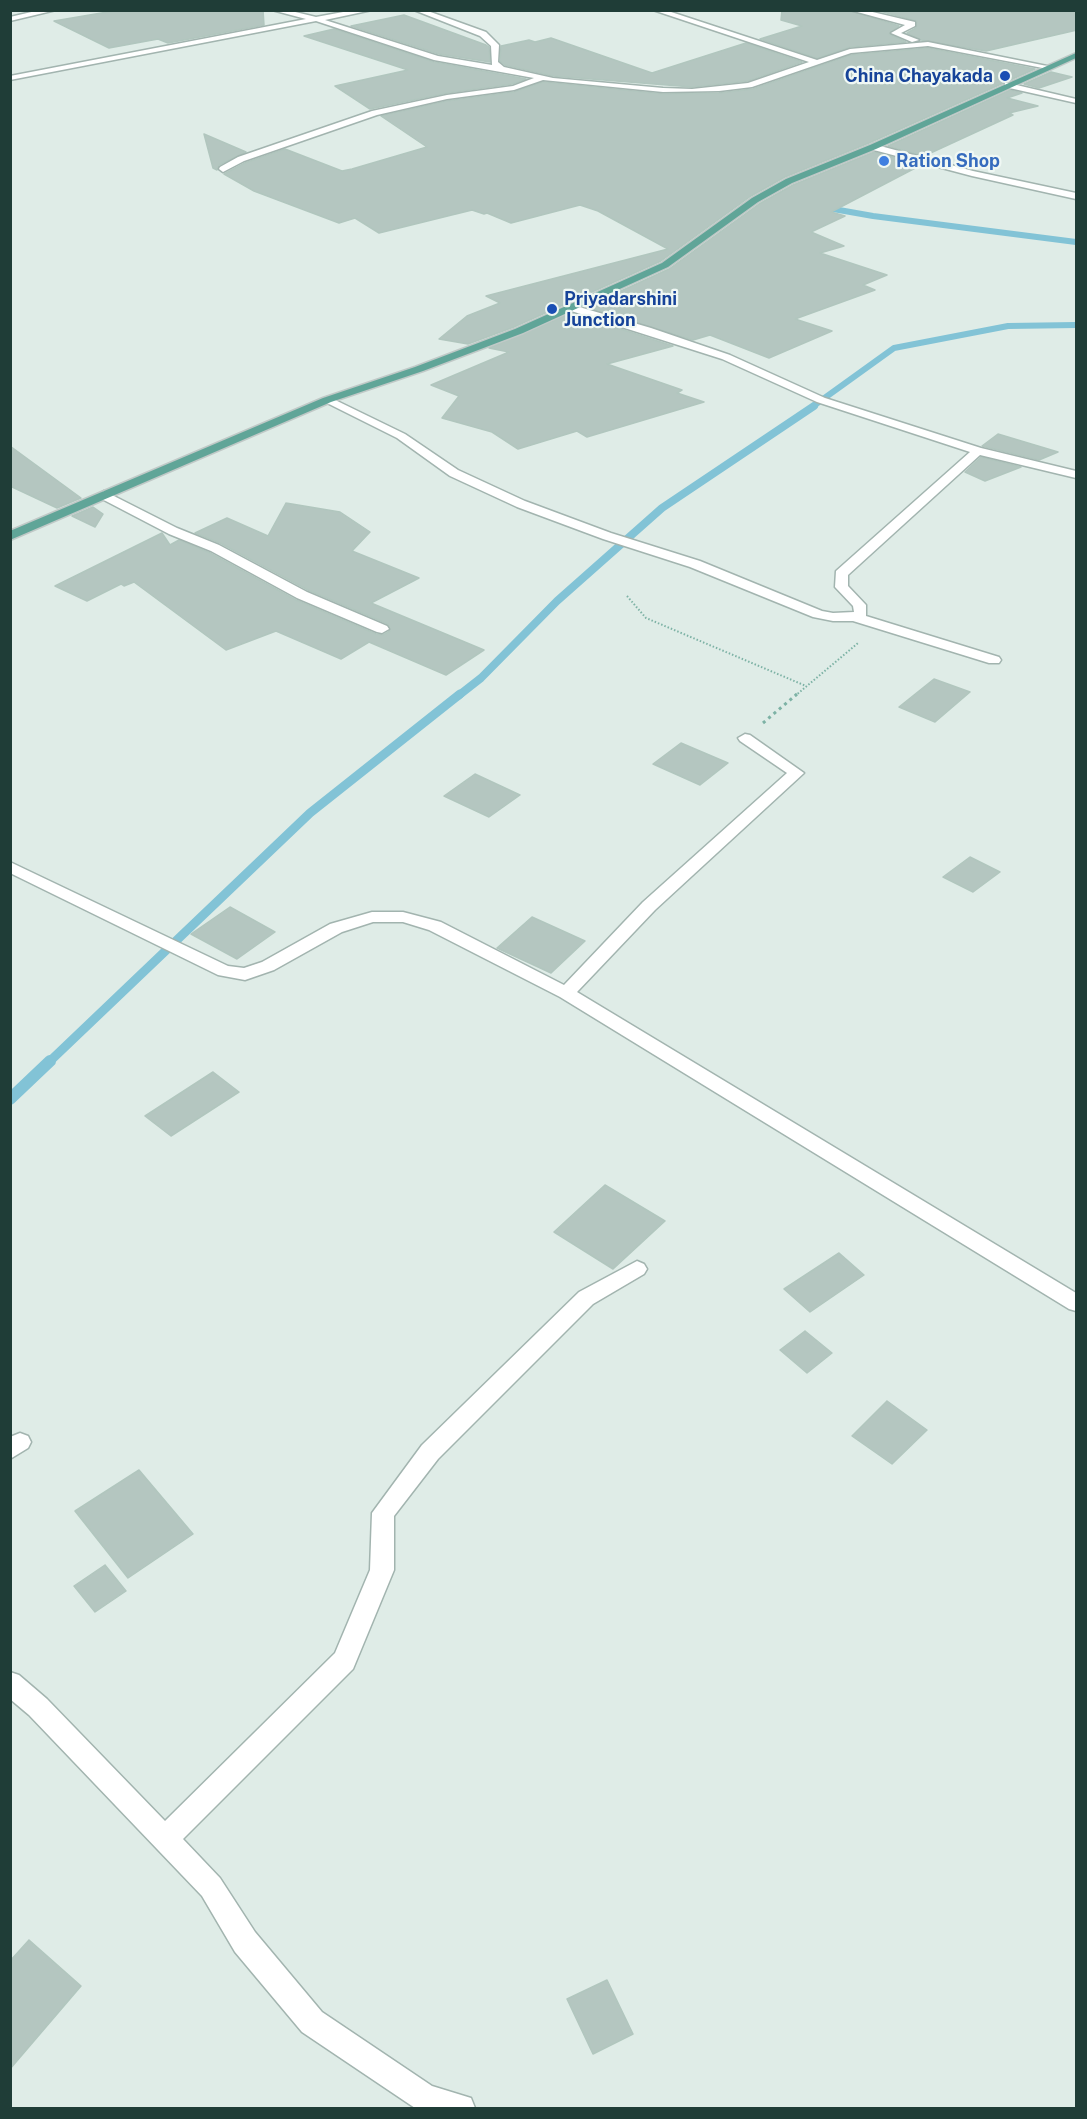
<!DOCTYPE html>
<html>
<head>
<meta charset="utf-8">
<style>
  body { margin:0 }
  #map { position:relative; width:1087px; height:2119px; overflow:hidden; background:#dfece7; font-family:"Public Sans",sans-serif }
  canvas { display:block }
  .frame { position:absolute; inset:0; border:12px solid #1f3d37; pointer-events:none }
</style>
</head>
<body>
<div id="map">
<canvas width="1087" height="2119"></canvas>
<div class="frame"></div>
</div>
<script>
const g = document.querySelector('canvas').getContext('2d');
g.lineJoin = 'round';
function poly(rows) {
  const path = new Path2D();
  for (const r of rows) {
    path.moveTo(r[0], r[1]);
    for (let i = 2; i < r.length; i += 2) path.lineTo(r[i], r[i + 1]);
  }
  return path;
}
function strokePath(path, color, width, dash) {
  g.strokeStyle = color;
  g.lineWidth = width;
  g.lineCap = dash ? 'butt' : 'round';
  g.setLineDash(dash || []);
  g.stroke(path);
}
function fill(path, color) {
  g.fillStyle = color;
  g.fill(path, 'evenodd');
}
function write(font, color, halo, rows, align = 'center') {
  g.font = font + ' "Public Sans",sans-serif';
  g.lineWidth = 4.5;
  g.setLineDash([]);
  g.textBaseline = 'middle';
  g.strokeStyle = halo;
  g.fillStyle = color;
  for (const [text, x, y, turn = 0] of rows) {
    g.save();
    g.translate(x, y);
    g.rotate((+turn || 0) * Math.PI / 180);
    g.textAlign = isNaN(turn) ? turn : align;
    if (halo) g.strokeText(text, 0, 0);
    g.fillText(text, 0, 0);
    g.restore();
  }
}
strokePath(poly([
  [822,207,873,216,1076,242],
  [812,407,894,348,1008,326,1076,325]
]), '#82c3d6', 6);
strokePath(poly([
  [458,696,481,678,557,601,662,508,814,406]
]), '#82c3d6', 8);
strokePath(poly([
  [48,1063,310,813,460,694]
]), '#82c3d6', 9);
strokePath(poly([
  [10,1099,50,1061]
]), '#82c3d6', 12);
const building = poly([
  [119,10,263,10,264,25,168,43,158,39,109,48,54,21,119,10],
  [782,10,848,10,899,26,889,34,906,42,850,47,817,58,760,39,802,26,781,20,782,10],
  [876,10,1077,10,1077,30,986,51,921,40,907,33,916,28,917,21,876,10],
  [404,15,486,45,489,47,490,62,439,54,351,26,404,15],
  [334,29,434,62,526,79,512,84,447,93,370,109,335,86,408,70,304,36,334,29],
  [551,38,652,73,746,43,802,62,748,81,692,87,553,76,505,65,500,61,501,46,529,40,535,42,551,38],
  [928,48,1035,69,869,143,785,177,751,196,661,261,514,327,468,344,439,339,467,316,500,303,486,296,668,249,598,211,580,205,511,223,487,213,484,214,472,210,379,233,355,218,339,223,254,191,224,174,245,163,285,149,342,171,352,169,427,147,381,116,447,101,514,92,543,82,663,94,719,93,753,89,851,55,928,48],
  [1051,72,1072,77,1039,88,1024,84,1051,72],
  [1010,90,1022,93,1007,98,1038,106,1009,113,1013,115,924,156,888,146,1010,90],
  [204,134,246,152,219,165,217,170,213,168,204,134],
  [874,152,921,165,831,212,845,216,811,232,844,246,820,253,887,275,863,285,875,290,795,319,832,331,769,358,710,335,693,340,586,307,669,269,759,204,793,185,874,152],
  [571,313,673,346,607,364,682,390,677,393,704,402,587,437,577,431,518,449,492,432,442,418,459,396,431,385,509,352,489,348,571,313],
  [998,434,1058,452,1039,460,982,446,998,434],
  [10,446,81,498,57,508,10,486,10,446],
  [981,457,1021,467,985,481,965,472,981,457],
  [286,503,340,512,370,532,352,551,419,578,371,603,484,650,446,675,369,642,341,659,276,631,226,650,134,582,124,586,121,584,87,601,55,586,162,533,170,545,179,540,210,553,296,600,376,634,383,635,390,631,388,624,308,590,220,543,195,533,227,518,268,536,286,503],
  [93,507,103,514,95,527,72,516,93,507],
  [934,679,970,692,935,722,899,707,934,679],
  [681,743,728,763,700,785,653,764,681,743],
  [475,774,520,795,489,817,444,796,475,774],
  [970,857,1000,872,973,892,943,877,970,857],
  [230,907,275,932,237,959,191,934,230,907],
  [532,917,585,941,551,973,497,948,532,917],
  [213,1072,239,1092,171,1136,145,1116,213,1072],
  [605,1185,665,1221,613,1269,554,1232,605,1185],
  [839,1253,864,1275,810,1312,784,1289,839,1253],
  [805,1331,832,1353,807,1373,780,1350,805,1331],
  [887,1401,927,1430,892,1464,852,1436,887,1401],
  [139,1470,193,1534,128,1578,75,1511,139,1470],
  [105,1565,126,1591,95,1612,74,1586,105,1565],
  [29,1940,81,1986,10,2069,10,1961,29,1940],
  [607,1980,633,2034,593,2054,567,1999,607,1980]
]);
fill(building, '#b4c6c0');
strokePath(building, '#b1c6be', 1.5);
const minor = poly([
  [40,10,56,10,10,21,10,17,40,10],
  [272,10,287,10,316,17,354,10,372,10,325,20,438,56,492,65,491,46,480,36,414,10,425,10,486,32,499,45,498,62,504,67,553,78,663,88,692,89,748,83,809,62,653,10,665,10,817,60,850,49,928,42,1052,67,1048,69,928,46,851,53,752,87,719,91,663,92,543,80,514,90,447,99,377,115,244,161,223,172,219,169,220,167,238,157,372,111,447,95,513,86,534,78,434,60,316,21,10,80,10,76,306,19,272,10],
  [850,10,864,10,915,22,915,26,901,33,919,40,912,42,891,33,905,25,850,10],
  [1008,83,1076,99,1076,103,1005,87,1005,83,1008,83],
  [873,144,973,171,1076,193,1076,199,972,176,870,149,869,147,873,144],
  [569,304,651,328,730,355,825,398,981,448,1076,471,1076,478,980,455,848,575,848,586,866,605,866,616,999,657,1001,660,999,663,989,663,853,621,833,621,813,617,690,567,603,539,517,507,450,476,397,438,321,400,327,397,331,398,405,434,458,470,525,501,611,533,700,561,822,611,833,613,854,612,853,606,835,587,836,571,970,452,817,402,722,359,565,309,564,307,569,304],
  [104,491,177,528,219,545,307,592,387,626,389,629,382,633,377,632,297,598,211,551,169,534,100,498,98,495,104,491],
  [745,734,750,735,804,773,655,910,577,992,1076,1293,1076,1311,1069,1309,560,997,429,930,403,922,373,922,342,932,274,970,245,980,218,975,10,873,10,862,228,966,244,968,262,962,330,924,372,912,403,912,441,922,564,985,643,902,787,773,740,741,738,738,745,734],
  [637,1261,644,1264,647,1269,644,1274,593,1304,438,1459,394,1516,394,1570,353,1669,183,1839,220,1878,255,1932,322,2012,432,2086,471,2098,475,2108,415,2108,302,2032,235,1952,202,1896,29,1715,10,1699,10,1672,19,1675,47,1699,165,1821,335,1653,370,1570,372,1513,422,1445,579,1292,637,1261],
  [20,1433,28,1436,31,1442,28,1448,10,1459,10,1437,20,1433]
]);
const major = poly([
  [1076,53,1076,58,876,149,792,183,758,202,668,267,523,333,423,371,331,402,10,540,10,531,323,398,415,367,515,329,662,263,752,198,786,179,870,145,1076,53]
]);
strokePath(minor, '#a2b4af', 3);
strokePath(major, '#c0c9c7', 3);
strokePath(poly([
  [627,596,646,618,806,686],
  [795,696,858,643]
]), '#7db2a5', 2, [1.5, 2]);
strokePath(poly([
  [763,723,797,694]
]), '#7db2a5', 3, [3, 4]);
fill(minor, '#fff');
fill(major, '#60a598');
for (const [x, y, r, color] of [
  [1005,76,6,"#1a4fb4"],
  [884,161,6,"#3f7fe0"],
  [552,309,6,"#1a4fb4"]
]) {
  const dot = new Path2D();
  dot.arc(x, y, r, 0, 2 * Math.PI);
  g.fillStyle = color;
  g.fill(dot);
  strokePath(dot, '#f0f8f4', 2);
}
write('bold 18px', '#164399', '#f0f8f4', [
  ["China Chayakada",993,76],
  ["Priyadarshini",564,299,"left"],
  ["Junction",564,320,"left"]
], 'right');
write('bold 18px', '#366cbe', '#f0f8f4', [
  ["Ration Shop",896,161]
], 'left');
</script>
</body>
</html>
